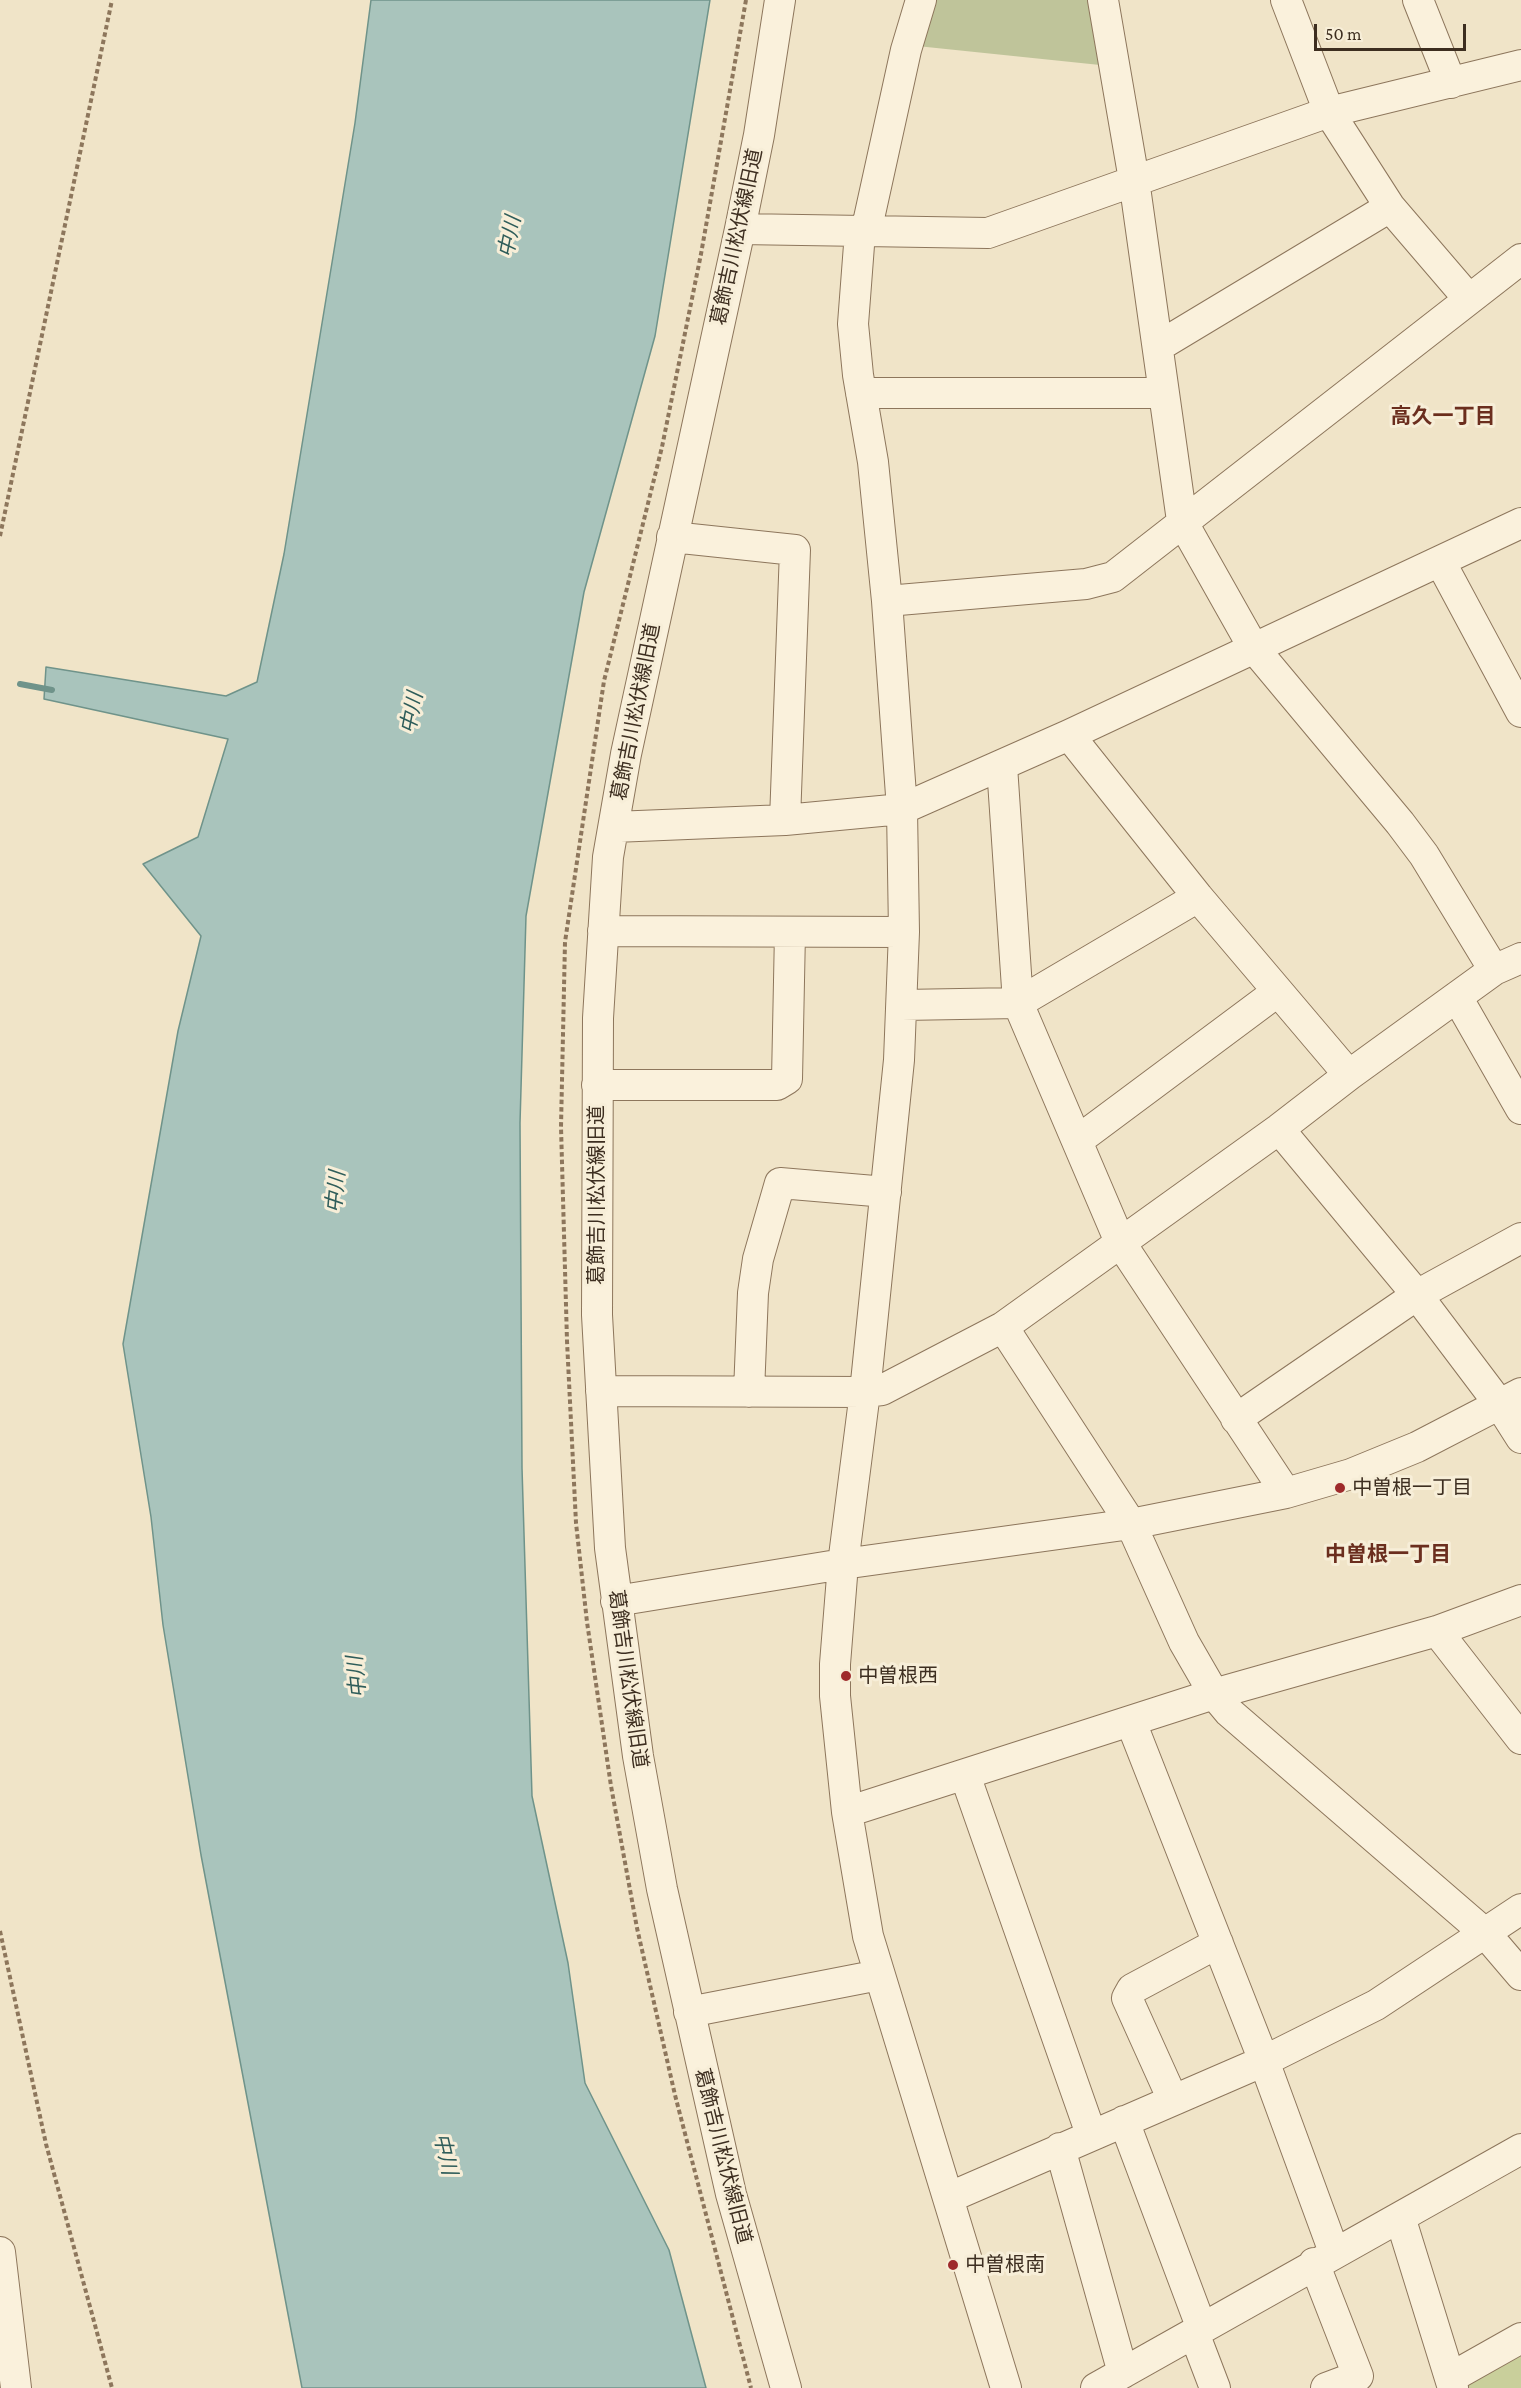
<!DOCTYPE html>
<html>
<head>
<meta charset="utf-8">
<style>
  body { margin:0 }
  #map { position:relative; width:1521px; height:2388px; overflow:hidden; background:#f0e4c8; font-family:"Crimson Pro",serif }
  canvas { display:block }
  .scale { position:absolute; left:1314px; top:24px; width:152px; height:27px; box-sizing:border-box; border:3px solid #3d2e20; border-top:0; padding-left:8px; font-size:18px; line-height:21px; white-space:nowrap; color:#3d2e20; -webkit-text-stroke:4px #f7eed8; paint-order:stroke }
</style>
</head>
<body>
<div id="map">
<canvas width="1521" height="2388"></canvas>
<div class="scale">50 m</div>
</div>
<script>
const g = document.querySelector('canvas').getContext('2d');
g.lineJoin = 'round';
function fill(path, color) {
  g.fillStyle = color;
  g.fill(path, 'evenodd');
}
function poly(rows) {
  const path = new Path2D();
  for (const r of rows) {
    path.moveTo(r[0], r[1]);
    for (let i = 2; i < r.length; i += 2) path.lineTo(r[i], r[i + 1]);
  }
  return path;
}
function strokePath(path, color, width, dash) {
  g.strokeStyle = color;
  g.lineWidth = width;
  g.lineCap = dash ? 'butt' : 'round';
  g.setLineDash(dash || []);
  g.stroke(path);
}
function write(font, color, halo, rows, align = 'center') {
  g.font = font + ' "Crimson Pro","Noto Sans JP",serif';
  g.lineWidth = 6;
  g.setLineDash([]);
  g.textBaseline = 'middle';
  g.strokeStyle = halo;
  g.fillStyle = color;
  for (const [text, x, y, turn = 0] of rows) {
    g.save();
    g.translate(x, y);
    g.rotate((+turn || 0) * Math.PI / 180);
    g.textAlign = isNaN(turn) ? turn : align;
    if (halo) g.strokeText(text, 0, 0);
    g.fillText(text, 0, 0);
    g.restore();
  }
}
fill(poly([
  [1521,2351,1521,2388,1462,2388]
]), '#c9cf9b');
fill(poly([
  [930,0,1090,0,1100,65,917,46]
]), '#bfc49a');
const water = poly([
  [371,0,710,0,655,336,584,592,526,916,520,1123,522,1468,532,1796,568,1963,585,2083,669,2250,706,2388,302,2388,201,1855,163,1625,151,1517,123,1344,178,1031,201,936,143,864,198,837,228,739,44,699,46,667,226,696,257,682,284,554,355,123,371,0]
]);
fill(water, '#a9c4bc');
strokePath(water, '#6f938a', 1.5);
strokePath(poly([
  [20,684,52,690]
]), '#6f938a', 6);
const minor = poly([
  [780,0,759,135,740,229,626,754,608,857,598,1018,597,1315,610,1548,638,1756,662,1889,731,2194,786,2388],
  [1103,0,1134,180,1182,521,1253,647,1400,823,1424,855,1494,970],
  [1286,0,1329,112,1390,207,1468,298],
  [1418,0,1451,83],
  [740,229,988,233,1329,112,1521,65],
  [860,232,853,324,858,375,873,462,887,601,902,809,904,932,899,1060,865,1392,843,1564,835,1664,835,1696,847,1812,868,1936,1006,2388],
  [866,232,906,50,921,0],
  [1159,346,1390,207],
  [861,393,1164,393],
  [672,537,795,550,785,820],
  [1440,561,1521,712],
  [887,601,1086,584,1113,577,1521,259],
  [1069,735,1198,897,1349,1075],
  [1002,766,1018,1003,1120,1242,1286,1493],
  [614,827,785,820,902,809,1069,735,1521,523],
  [603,931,904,932],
  [1457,997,1521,1109],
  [902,1005,1018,1003,1198,897],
  [597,1085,777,1085,787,1079,790,932],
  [1279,1129,1417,1295,1500,1405,1521,1438],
  [1077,1141,1277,992],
  [1003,1327,1131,1524,1184,1642,1214,1694,1229,1712,1486,1934,1521,1975],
  [601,1391,865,1392,882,1390,1003,1327,1279,1129,1349,1075,1494,970,1521,958],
  [749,1392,753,1293,758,1259,780,1183,886,1192],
  [1236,1419,1417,1295,1521,1238],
  [616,1601,843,1564,1131,1524,1286,1493,1351,1474,1417,1447,1521,1393],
  [1437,1631,1521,1739],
  [1131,1722,1264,2061,1334,2252],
  [965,1775,1091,2134],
  [847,1812,1214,1694,1437,1631,1521,1600],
  [689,2012,879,1975],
  [1173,2100,1127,1998,1132,1989,1218,1943],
  [1124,2121,1202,2329],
  [1060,2148,1123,2373],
  [948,2198,1264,2061,1376,2005,1521,1909],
  [1400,2217,1453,2388],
  [0,2252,16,2388],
  [1314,2263,1358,2376,1326,2388],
  [1194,2333,1215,2388],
  [1450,2378,1521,2338],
  [1096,2388,1521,2149]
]);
strokePath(minor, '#8d765c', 32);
strokePath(poly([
  [746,0,701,254,662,447,604,681,565,942,561,1127,567,1341,576,1523,587,1622,611,1786,637,1928,675,2095,751,2388],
  [0,536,112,0],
  [0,1931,46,2144,112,2388]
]), '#8d765c', 4, [4.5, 3]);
strokePath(minor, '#faf1dc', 30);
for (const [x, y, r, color] of [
  [1340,1488,6,"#9e2a2b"],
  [846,1676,6,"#9e2a2b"],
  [953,2265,6,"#9e2a2b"]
]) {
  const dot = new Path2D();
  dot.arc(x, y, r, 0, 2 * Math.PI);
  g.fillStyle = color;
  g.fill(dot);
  strokePath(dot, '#f7eed8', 2);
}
write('20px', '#3d2e20', '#f7eed8', [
  ["葛飾吉川松伏線旧道",737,237,-78],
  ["葛飾吉川松伏線旧道",636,712,-79],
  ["葛飾吉川松伏線旧道",597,1195,-90],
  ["葛飾吉川松伏線旧道",628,1679,82],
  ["葛飾吉川松伏線旧道",723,2156,76]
]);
write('20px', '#3d2e20', '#f7eed8', [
  ["中曽根一丁目",1352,1488],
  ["中曽根西",858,1676],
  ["中曽根南",965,2265]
], 'left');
write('italic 21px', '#2f5d5a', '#f7eed8', [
  ["中川",510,237,-79],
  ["中川",412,713,-79],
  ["中川",336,1192,-85],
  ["中川",357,1677,-96],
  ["中川",445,2154,77]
]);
write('bold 21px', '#6b2e1e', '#f7eed8', [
  ["高久一丁目",1443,417],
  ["中曽根一丁目",1388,1555]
]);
</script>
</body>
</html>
